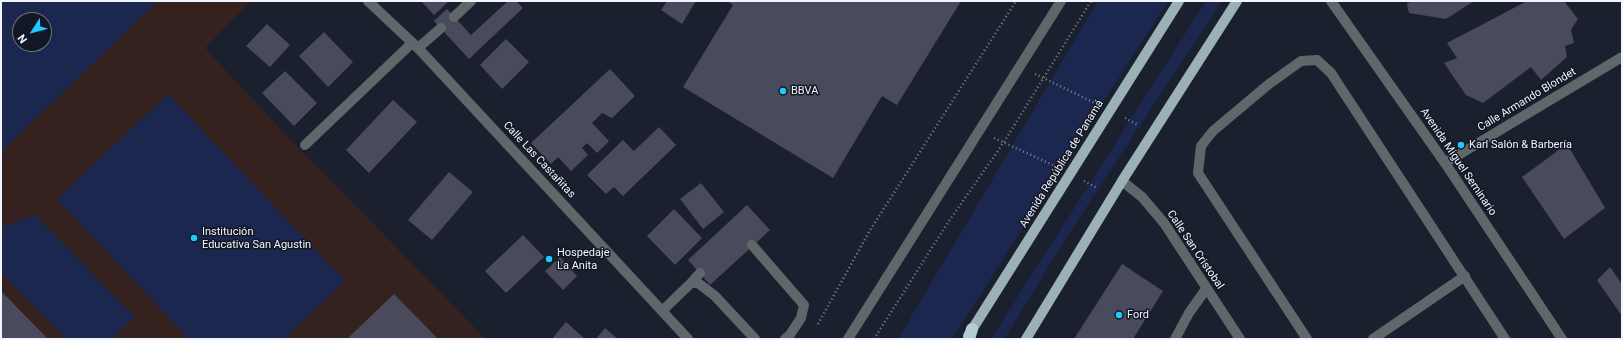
<!DOCTYPE html>
<html>
<head>
<meta charset="utf-8">
<style>
  body { margin:0 }
  #map { position:relative; width:1623px; height:340px; overflow:hidden; background:#1b202f; font-family:Roboto,sans-serif }
  canvas { display:block }
  .frame { position:absolute; inset:0; border:2px solid #f2f5fd; pointer-events:none }
  .north { position:absolute; left:12px; top:12px; width:40px; height:40px; box-sizing:border-box; background:#121725; border:1px solid #6c707b; border-radius:50%; rotate:234deg; font-size:11px; font-weight:700; line-height:16px; text-align:center; color:#f2f5fd }
  .north::after { content:''; display:block; margin:auto; width:14px; height:18px; background:#20c9fd; clip-path:polygon(50% 0,100% 100%,50% 72%,0 100%) }
</style>
</head>
<body>
<div id="map">
<canvas width="1623" height="340"></canvas>
<div class="frame"></div>
<div class="north">N</div>
</div>
<script>
const g = document.querySelector('canvas').getContext('2d');
g.lineJoin = 'round';
function fill(path, color) {
  g.fillStyle = color;
  g.fill(path, 'evenodd');
}
function poly(rows) {
  const path = new Path2D();
  for (const r of rows) {
    path.moveTo(r[0], r[1]);
    for (let i = 2; i < r.length; i += 2) path.lineTo(r[i], r[i + 1]);
  }
  return path;
}
function strokePath(path, color, width, dash) {
  g.strokeStyle = color;
  g.lineWidth = width;
  g.lineCap = dash ? 'butt' : 'round';
  g.setLineDash(dash || []);
  g.stroke(path);
}
function write(font, color, halo, rows, align = 'center') {
  g.font = font + ' Roboto,sans-serif';
  g.lineWidth = 3;
  g.setLineDash([]);
  g.textBaseline = 'middle';
  g.strokeStyle = halo;
  g.fillStyle = color;
  for (const [text, x, y, turn = 0] of rows) {
    g.save();
    g.translate(x, y);
    g.rotate((+turn || 0) * Math.PI / 180);
    g.textAlign = isNaN(turn) ? turn : align;
    if (halo) g.strokeText(text, 0, 0);
    g.fillText(text, 0, 0);
    g.restore();
  }
}
fill(poly([
  [1,1,251,1,205,48,287,136,486,339,1,339],
  [20,20,44,20,44,44,20,44]
]), '#35221f');
fill(poly([
  [1,1,158,1,1,152],
  [20,20,44,20,44,44,20,44],
  [1098,1,1168,1,952,339,898,339],
  [1206,1,1222,1,1072,229,1004,339,991,339],
  [168,94,345,281,284,339,189,339,57,199],
  [35,215,135,317,112,339,66,339,1,273,1,227]
]), '#1c274f');
fill(poly([
  [421,1,449,1,434,15],
  [508,1,516,1,523,8,469,59,434,21,447,9,471,35],
  [667,1,696,1,682,24,661,10],
  [727,1,961,1,897,105,882,96,833,178,683,87,733,5],
  [1411,1,1474,1,1446,19,1409,13,1407,4],
  [1527,1,1564,1,1578,19,1571,30,1574,43,1565,46,1567,57,1541,80,1531,67,1483,103,1466,95,1444,63,1457,58,1447,43],
  [267,24,290,45,270,67,246,46],
  [324,32,353,62,328,87,299,56],
  [506,39,529,62,502,89,480,65],
  [610,69,635,96,612,118,602,113,592,123,609,141,597,153,587,143,582,148,588,155,571,171,558,157,551,164,531,143],
  [285,71,317,103,294,126,262,93],
  [393,100,417,122,369,173,346,150],
  [659,127,676,145,623,196,614,187,606,194,587,175,623,140,634,151],
  [1567,144,1605,208,1564,239,1522,177],
  [449,172,473,192,432,240,408,220],
  [701,183,724,212,703,229,680,199],
  [747,205,770,230,710,285,688,260],
  [674,209,702,238,675,265,647,236],
  [523,235,544,257,506,293,485,271],
  [560,257,577,276,563,290,545,271],
  [1122,264,1163,291,1133,339,1074,339],
  [1610,267,1622,284,1622,316,1597,280],
  [1,291,48,339,1,339],
  [394,294,438,339,347,339],
  [566,322,585,339,552,339],
  [605,328,618,339,596,339]
]), '#494a5b');
strokePath(poly([
  [1035,74,1095,103],
  [1125,118,1138,125],
  [994,138,1055,166],
  [1084,181,1097,188],
  [818,324,869,232,1016,1],
  [874,339,947,224,1004,142,1091,1]
]), '#7e828d', 2.5, [1, 3]);
strokePath(poly([
  [454,17,471,1],
  [418,48,441,28],
  [305,145,412,43],
  [752,245,804,305,801,318,789,336,785,339],
  [700,273,691,283,698,283,715,296,755,339],
  [662,311,691,283],
  [1175,339,1189,313,1206,289],
  [1307,339,1198,173,1201,146,1213,131,1269,84,1301,61,1317,60,1331,73,1505,339],
  [1373,339,1465,276]
]), '#5e686a', 10);
strokePath(poly([
  [1445,163,1622,57],
  [1122,181,1142,197,1164,223,1240,339],
  [848,339,1061,1]
]), '#5e686a', 10);
strokePath(poly([
  [368,1,418,48,688,339],
  [1331,1,1445,163,1562,339]
]), '#5e686a', 10);
strokePath(poly([
  [968,336,1179,1],
  [1026,339,1122,181,1237,1]
]), '#9bb1b5', 10);
strokePath(poly([
  [969,339,972,329]
]), '#b3ced2', 12);
for (const [x, y, r, color] of [
  [783,91,4,"#20c9fd"],
  [1461,145,4,"#20c9fd"],
  [194,238,4,"#20c9fd"],
  [549,259,4,"#20c9fd"],
  [1119,315,4,"#20c9fd"]
]) {
  const dot = new Path2D();
  dot.arc(x, y, r, 0, 2 * Math.PI);
  g.fillStyle = color;
  g.fill(dot);
  strokePath(dot, '#121725', 1.5);
}
write('11px', '#f2f5fd', '#121725', [
  ["BBVA",791,91],
  ["Karl Salón & Barbería",1469,145],
  ["Institución",202,232],
  ["Educativa San Agustin",202,245],
  ["Hospedaje",557,253],
  ["La Anita",557,266],
  ["Ford",1127,315]
], 'left');
write('11px', '#f2f5fd', '#121725', [
  ["Calle Armando Blondet",1527,100,-31],
  ["Calle Las Castañitas",539,160,47],
  ["Avenida Miguel Seminario",1458,162,56],
  ["Avenida República de Panamá",1062,164,-58],
  ["Calle San Cristobal",1195,250,56]
]);
</script>
</body>
</html>
